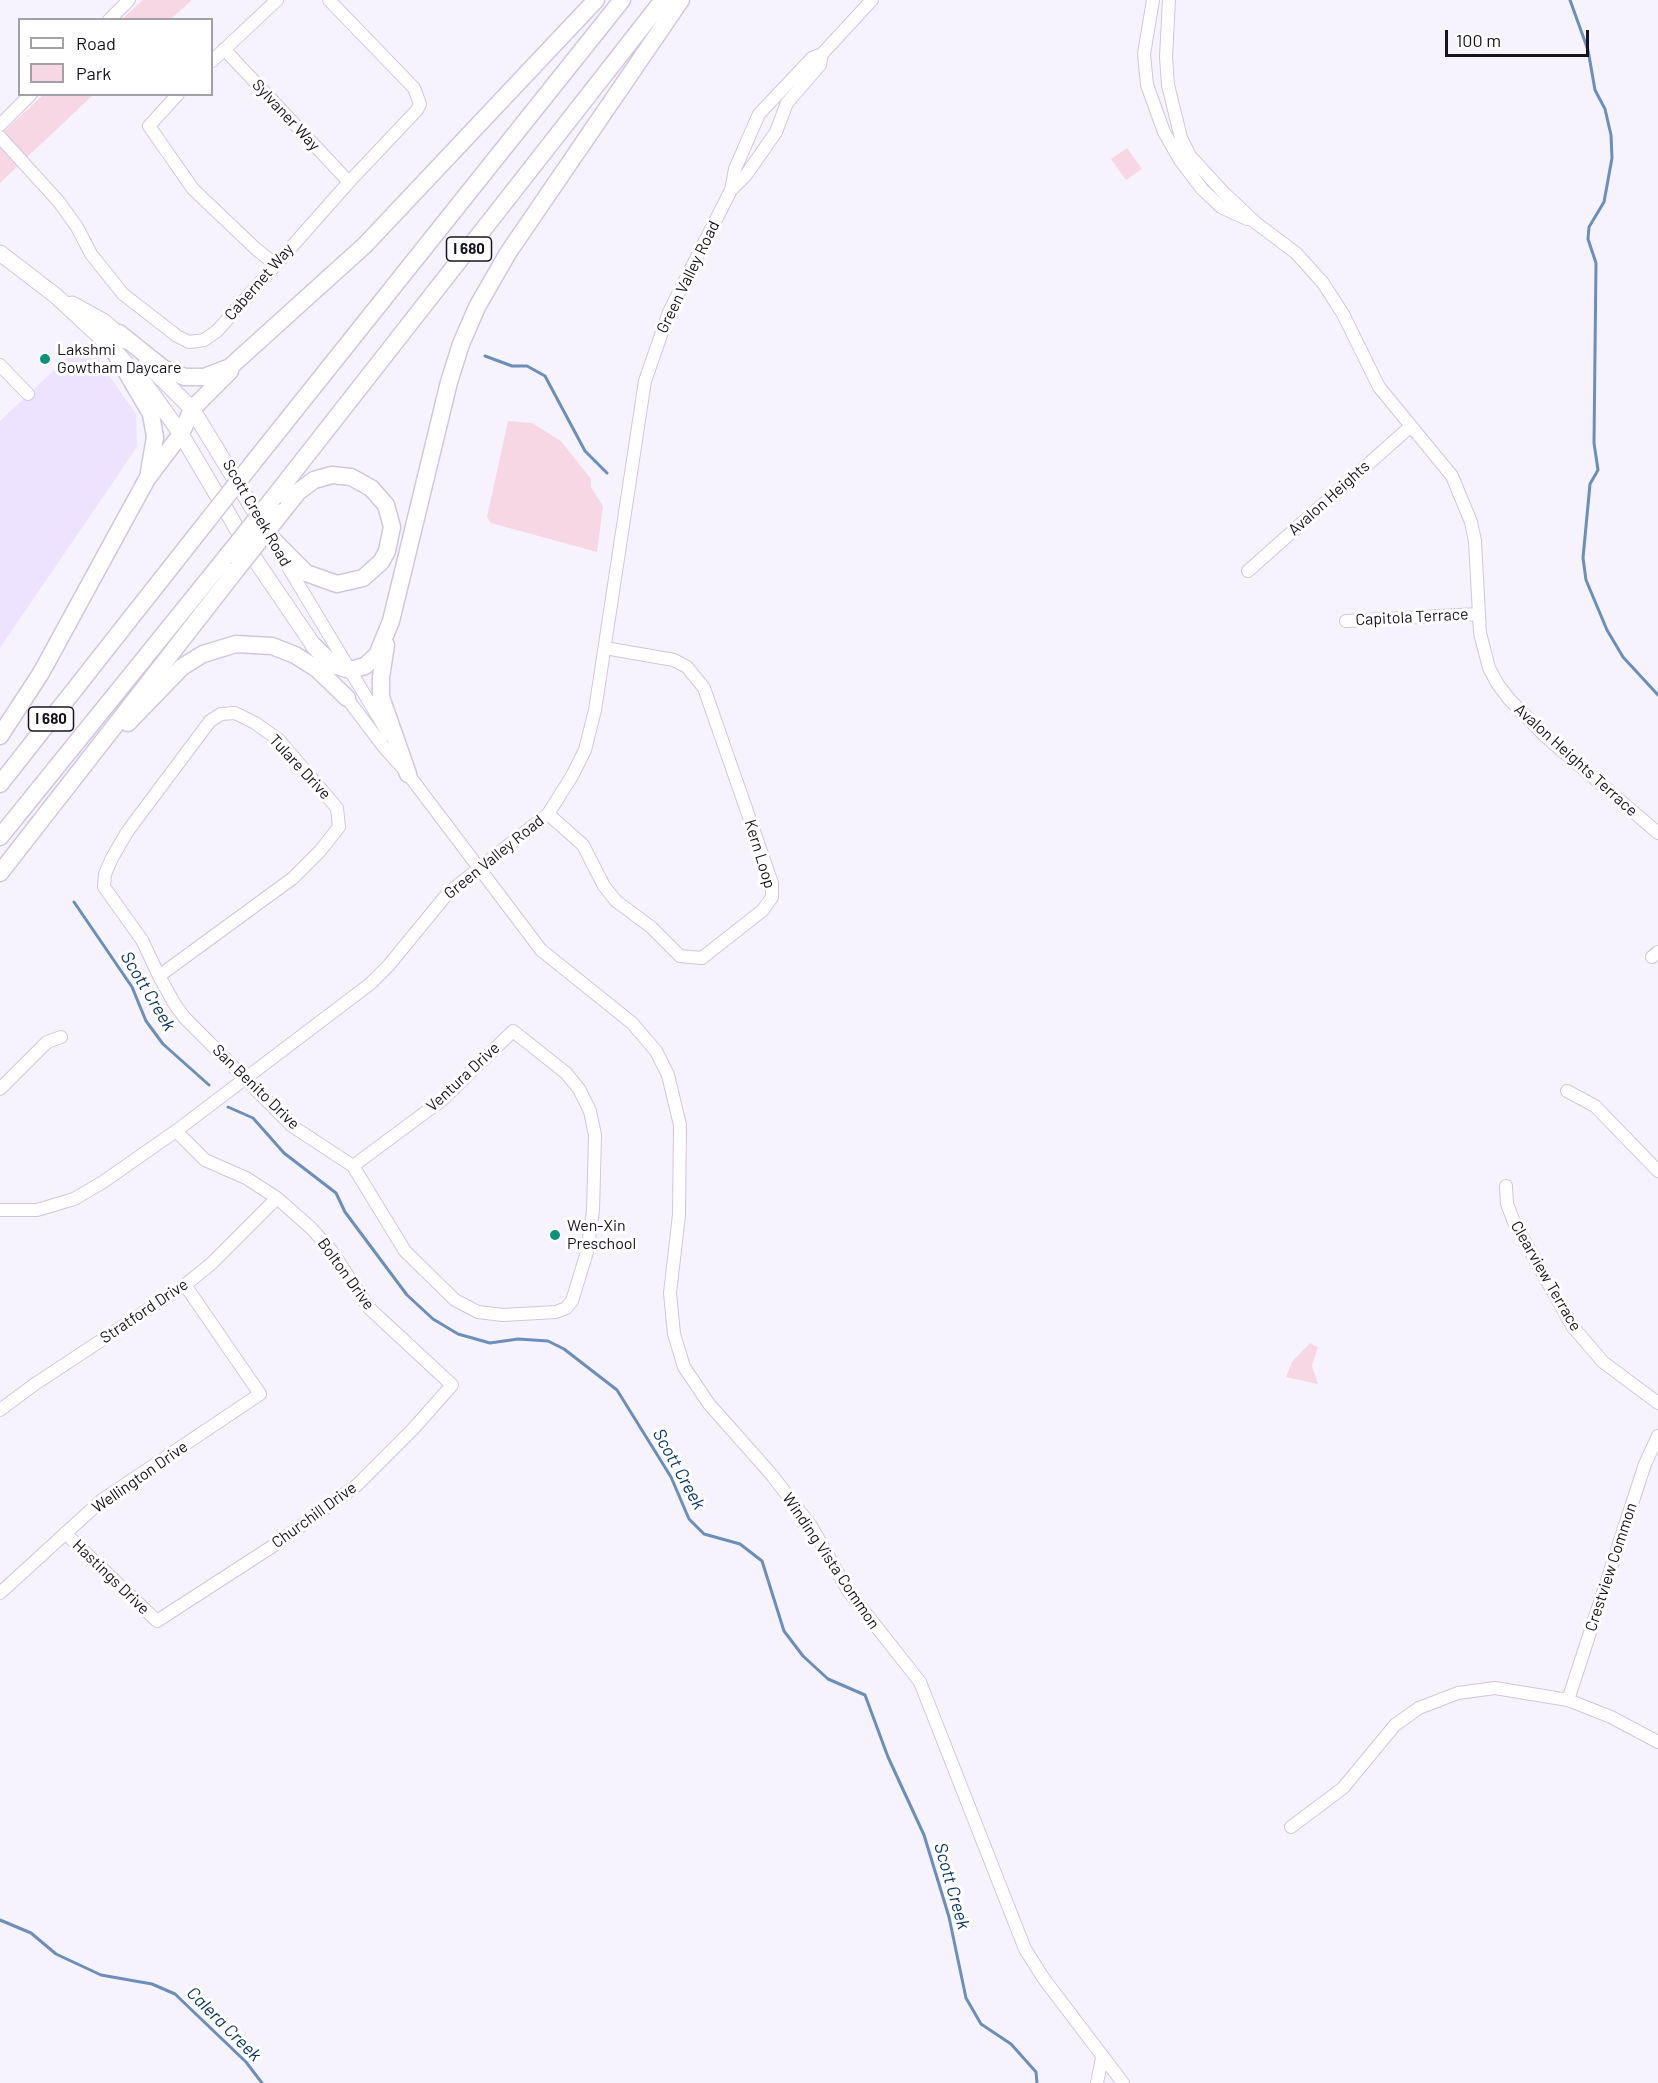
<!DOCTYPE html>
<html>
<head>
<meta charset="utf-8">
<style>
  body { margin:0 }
  #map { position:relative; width:1658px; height:2083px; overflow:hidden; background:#f7f3fe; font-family:Barlow,sans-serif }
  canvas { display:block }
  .legend { position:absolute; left:18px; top:18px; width:195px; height:78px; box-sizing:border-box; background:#fff; border:2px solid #a3a1a5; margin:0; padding:8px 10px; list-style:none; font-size:18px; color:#18141d }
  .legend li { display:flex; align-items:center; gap:12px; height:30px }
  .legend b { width:30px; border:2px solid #a3a1a5 }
  .scale { position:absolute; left:1445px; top:30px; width:144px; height:27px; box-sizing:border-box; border:3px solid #18141d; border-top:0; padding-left:8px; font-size:18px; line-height:21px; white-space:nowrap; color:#18141d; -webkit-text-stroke:4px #fff; paint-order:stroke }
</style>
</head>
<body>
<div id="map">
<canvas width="1658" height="2083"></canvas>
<ul class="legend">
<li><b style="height:8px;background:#fff"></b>Road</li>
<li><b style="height:16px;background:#f6d7e3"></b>Park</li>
</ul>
<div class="scale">100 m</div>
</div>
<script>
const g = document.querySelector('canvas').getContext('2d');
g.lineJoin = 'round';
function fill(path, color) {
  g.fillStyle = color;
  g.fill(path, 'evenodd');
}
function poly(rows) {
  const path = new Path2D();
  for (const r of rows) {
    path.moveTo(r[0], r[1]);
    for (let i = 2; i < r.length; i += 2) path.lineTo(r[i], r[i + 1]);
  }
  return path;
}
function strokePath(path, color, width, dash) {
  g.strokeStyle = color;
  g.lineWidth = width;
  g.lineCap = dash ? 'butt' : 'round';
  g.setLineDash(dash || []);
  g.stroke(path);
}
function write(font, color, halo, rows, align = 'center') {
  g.font = font + ' Barlow,sans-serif';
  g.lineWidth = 6;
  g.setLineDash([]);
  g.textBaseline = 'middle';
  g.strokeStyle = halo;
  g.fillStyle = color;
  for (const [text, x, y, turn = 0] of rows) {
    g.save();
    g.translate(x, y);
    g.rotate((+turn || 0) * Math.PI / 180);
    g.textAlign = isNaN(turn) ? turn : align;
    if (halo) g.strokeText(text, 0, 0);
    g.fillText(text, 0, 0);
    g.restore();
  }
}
fill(poly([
  [83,343,95,355,136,414,137,447,0,648,0,421]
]), '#ede3fe');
fill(poly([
  [143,0,192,0,171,19,122,19],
  [43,95,93,95,0,183,0,135],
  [1127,148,1142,169,1126,180,1111,159],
  [508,421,532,423,561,441,591,479,591,487,603,506,597,552,491,523,487,517],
  [1310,1343,1318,1347,1312,1366,1318,1384,1286,1377,1292,1362]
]), '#f6d7e3');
strokePath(poly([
  [1570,0,1588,50,1595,90,1605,109,1611,135,1612,158,1604,202,1589,227,1588,239,1596,263,1594,443,1598,470,1590,484,1583,558,1586,580,1607,630,1623,657,1658,695],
  [485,356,512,366,527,366,545,376,585,451,607,473],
  [74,902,132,987,146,1021,163,1044,209,1085],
  [228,1107,253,1118,284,1153,336,1193,345,1212,407,1295,433,1319,458,1334,490,1343,518,1339,548,1341,564,1349,617,1390,671,1477,689,1519,704,1534,740,1544,762,1561,784,1631,803,1656,828,1679,865,1695,888,1757,924,1835,949,1917,966,1998,981,2024,1011,2044,1036,2072,1037,2083],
  [0,1920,31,1933,56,1954,101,1975,152,1984,175,1994,246,2062,262,2083]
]), '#6b8eba', 3);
const minor = poly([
  [1153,0,1144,54,1147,85,1164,132,1180,160,1202,189,1221,207,1247,219],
  [1169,0,1166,57,1168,85,1181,138,1190,156,1224,193,1256,223,1296,253,1323,283,1343,314,1379,387,1452,476,1471,522,1475,541,1480,633,1489,668,1497,683,1509,699,1546,737,1658,833],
  [109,20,129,0],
  [224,49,349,182],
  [212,61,277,0],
  [178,94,149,126,193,189,256,249,275,264],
  [0,125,31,94],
  [0,137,59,202,77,227,91,254,123,294,177,336,189,342,204,340,217,331,349,182,417,110,420,104,414,88,329,0],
  [731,190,746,175,776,132,787,103,820,65,822,54],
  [0,365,28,394],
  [279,552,389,735],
  [1248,571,1411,426],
  [1346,621,1478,614],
  [343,693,383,746,408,774,541,950,632,1023,656,1051,668,1075,680,1125,679,1215,670,1293,674,1334,684,1367,709,1404,771,1474,811,1526,849,1592,920,1682,1025,1949,1044,1979,1123,2083],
  [548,814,583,845,604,886,616,901,651,927,680,956,702,958,763,910,772,897,772,883,704,688,687,667,674,660,605,648],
  [1652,957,1658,952],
  [159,976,293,878,320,851,339,827,337,808,279,740,255,723,235,713,221,714,210,721,127,832,112,858,105,874,104,887,142,940,159,976,174,1003,184,1017,292,1126,353,1166,405,1251,455,1300,478,1312,503,1315,556,1312,566,1308,572,1301,587,1252,593,1211,595,1135,590,1111,579,1089,566,1073,513,1031,442,1100,353,1166],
  [0,1089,47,1042,61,1037],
  [1567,1091,1595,1106,1658,1171],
  [1506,1186,1507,1204,1514,1222,1573,1327,1603,1362,1658,1403],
  [0,1210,37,1210,74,1199,103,1182,176,1131,370,984,389,965,448,893,548,814,572,776,585,750,595,710,645,381,669,312,731,190,735,169,759,114,812,58,822,54,872,0],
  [0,1410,35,1384,185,1285,211,1264,277,1198],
  [65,1533,157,1621,276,1544,357,1485,414,1428,452,1385,369,1308,331,1250,311,1228,277,1198,246,1178,205,1160,176,1131],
  [0,1593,102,1500,260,1394,185,1285],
  [1568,1700,1645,1464,1658,1436],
  [1291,1827,1343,1788,1395,1725,1419,1708,1458,1693,1495,1688,1568,1700,1611,1717,1658,1742],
  [1097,2083,1102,2058]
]);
const major = poly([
  [0,253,56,296,113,349,146,385,181,434,256,561,314,646],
  [72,304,103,321,126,341],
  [146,363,192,409,263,525]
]);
const highway = poly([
  [119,333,164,369,185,377,204,377,230,367,365,245,596,0],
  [113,349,151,414,155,437,149,472],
  [252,464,622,0],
  [274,497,663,0],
  [271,538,306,573,337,584,363,578,381,562,387,551,392,527,386,505,371,488,351,477,332,475,314,480,298,492,282,512],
  [386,645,381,677,381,697,408,774],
  [314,646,333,665,350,670,365,666,377,655,391,621,449,382,461,344,477,307,508,253,681,0],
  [128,723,182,667,203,654,236,644,272,646,295,655,317,669,347,698],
  [0,736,41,673,147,479,181,434,192,409,230,371],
  [0,784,208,520],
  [0,837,227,556],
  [0,873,237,569]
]);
strokePath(minor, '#d0c6e0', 14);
strokePath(major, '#d0c6e0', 17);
strokePath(highway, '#d0c6e0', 19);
strokePath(minor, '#fff', 12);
strokePath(major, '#fff', 15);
strokePath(highway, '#fff', 16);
const highwayBridge = poly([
  [208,520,252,464],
  [227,556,274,497],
  [237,569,282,512]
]);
strokePath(highwayBridge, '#d0c6e0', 19, []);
strokePath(highwayBridge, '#fff', 16);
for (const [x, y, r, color] of [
  [45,359,6,"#0a927b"],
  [555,1235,6,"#0a927b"]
]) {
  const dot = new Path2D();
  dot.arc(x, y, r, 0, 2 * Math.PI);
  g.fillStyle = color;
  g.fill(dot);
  strokePath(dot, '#fff', 2);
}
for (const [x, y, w] of [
  [469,249,45],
  [51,719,45]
]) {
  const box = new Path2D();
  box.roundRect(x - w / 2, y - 12, w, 24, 4.5);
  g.fillStyle = '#fff';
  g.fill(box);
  strokePath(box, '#18141d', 1.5);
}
write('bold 15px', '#18141d', null, [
  ["I 680",469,249],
  ["I 680",51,719]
]);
write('16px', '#18141d', '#fff', [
  ["Sylvaner Way",286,115,47],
  ["Green Valley Road",688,277,-64],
  ["Cabernet Way",259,282,-49],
  ["Avalon Heights",1329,498,-42],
  ["Scott Creek Road",257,513,60],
  ["Capitola Terrace",1412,617,-3],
  ["Avalon Heights Terrace",1576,760,42],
  ["Tulare Drive",300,767,47],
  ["Kern Loop",760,854,73],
  ["Green Valley Road",494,857,-39],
  ["Ventura Drive",463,1077,-43],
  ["San Benito Drive",256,1087,44],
  ["Bolton Drive",346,1274,54],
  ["Clearview Terrace",1546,1276,60],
  ["Stratford Drive",144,1311,-34],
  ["Wellington Drive",140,1477,-35],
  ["Churchill Drive",314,1515,-36],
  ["Winding Vista Common",831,1561,56],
  ["Crestview Common",1611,1567,-72],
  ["Hastings Drive",111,1577,44]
]);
write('16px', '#18141d', '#fff', [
  ["Lakshmi",57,350],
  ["Gowtham Daycare",57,368],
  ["Wen-Xin",567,1226],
  ["Preschool",567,1244]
], 'left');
write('italic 18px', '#0a3a67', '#fff', [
  ["Scott Creek",148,991,59],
  ["Scott Creek",679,1469,61],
  ["Scott Creek",952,1886,74],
  ["Calera Creek",224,2024,45]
]);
</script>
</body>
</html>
